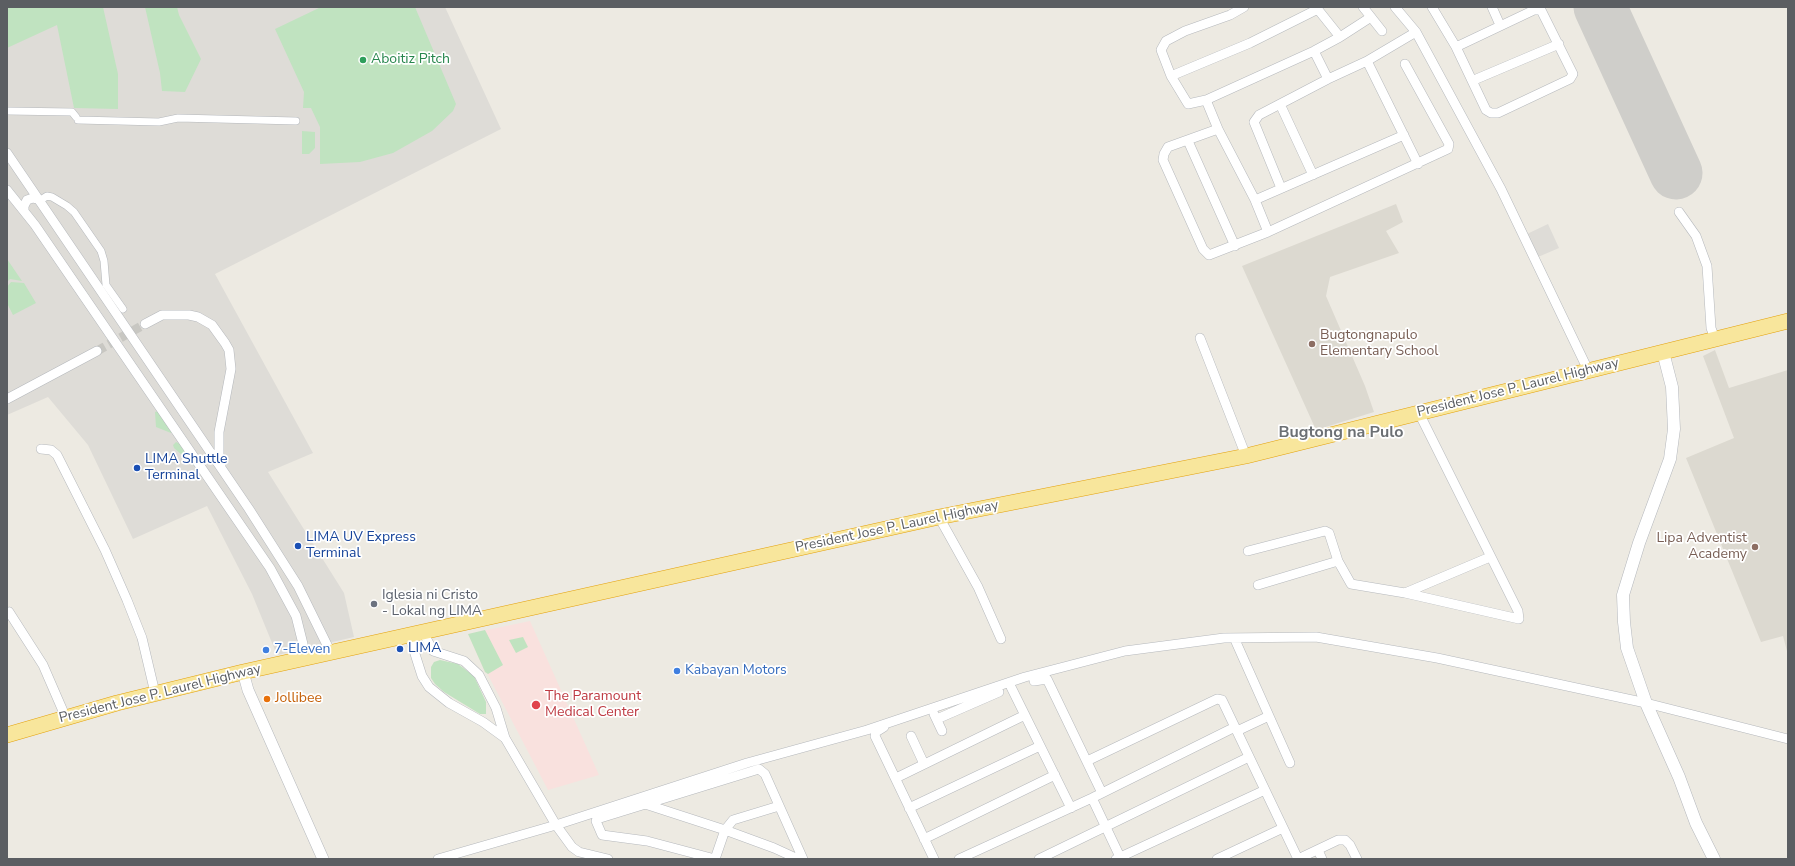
<!DOCTYPE html>
<html>
<head>
<meta charset="utf-8">
<style>
  body { margin:0 }
  #map { position:relative; width:1795px; height:866px; overflow:hidden; background:#edeae2; font-family:"Nunito Sans",sans-serif }
  canvas { display:block }
  .frame { position:absolute; inset:0; border:8px solid #5b5e62; pointer-events:none }
</style>
</head>
<body>
<div id="map">
<canvas width="1795" height="866"></canvas>
<div class="frame"></div>
</div>
<script>
const g = document.querySelector('canvas').getContext('2d');
g.lineJoin = 'round';
function fill(path, color) {
  g.fillStyle = color;
  g.fill(path, 'evenodd');
}
function poly(rows) {
  const path = new Path2D();
  for (const r of rows) {
    path.moveTo(r[0], r[1]);
    for (let i = 2; i < r.length; i += 2) path.lineTo(r[i], r[i + 1]);
  }
  return path;
}
function strokePath(path, color, width, dash) {
  g.strokeStyle = color;
  g.lineWidth = width;
  g.lineCap = dash ? 'butt' : 'round';
  g.setLineDash(dash || []);
  g.stroke(path);
}
function write(font, color, halo, rows, align = 'center') {
  g.font = font + ' "Nunito Sans",sans-serif';
  g.lineWidth = 3.5;
  g.setLineDash([]);
  g.textBaseline = 'middle';
  g.strokeStyle = halo;
  g.fillStyle = color;
  for (const [text, x, y, turn = 0] of rows) {
    g.save();
    g.translate(x, y);
    g.rotate((+turn || 0) * Math.PI / 180);
    g.textAlign = isNaN(turn) ? turn : align;
    if (halo) g.strokeText(text, 0, 0);
    g.fillText(text, 0, 0);
    g.restore();
  }
}
fill(poly([
  [7,7,445,7,501,129,215,274,313,453,268,472,344,593,354,637,277,655,252,594,207,506,133,539,88,445,48,397,7,415],
  [1548,224,1559,248,1538,257,1527,234]
]), '#dedcd7');
fill(poly([
  [1396,204,1403,222,1386,231,1399,253,1330,277,1326,296,1365,386,1374,412,1316,430,1242,266],
  [1715,350,1729,388,1788,370,1788,655,1783,636,1761,642,1686,458,1734,438,1703,356]
]), '#dcd9d0');
fill(poly([
  [530,621,599,775,548,790,487,673,485,672,468,634]
]), '#f9e1de');
fill(poly([
  [7,7,103,7,118,74,118,109,74,108,57,25,7,48],
  [145,7,177,7,179,15,201,59,185,92,162,91,160,73],
  [321,7,415,7,456,104,453,111,432,131,393,153,360,162,320,164,320,127,311,108,303,108,304,92,275,29],
  [302,131,315,132,315,148,309,154,302,154],
  [7,259,22,281,10,279,7,282],
  [11,282,24,283,36,303,13,315,7,303,7,287],
  [158,411,172,432,171,433,156,427,155,412],
  [176,442,180,444,198,469,174,448,173,445],
  [485,630,503,665,488,674,485,672,468,634],
  [523,637,528,647,516,653,509,640],
  [440,660,458,664,474,676,486,702,486,714,480,714,444,692,435,684,431,678,431,667,434,662]
]), '#c0e3c0');
strokePath(poly([
  [1600,7,1676,173]
]), '#cfceca', 53);
strokePath(poly([
  [97,351,145,324]
]), '#c8c7c2', 9, [9, 4.5]);
const pedestrian = poly([
  [7,111,72,112,76,117],
  [78,120,159,122,178,118,296,121],
  [39,201,47,196,52,197,67,206,74,212,101,251,104,261,106,285,123,309]
]);
const minor = poly([
  [1244,7,1230,15,1185,31,1166,41,1161,50,1171,76,1188,104,1206,100,1314,51,1340,37,1316,7],
  [1363,7,1382,31],
  [1395,7,1416,32,1501,189,1588,370],
  [1432,7,1456,47,1486,110,1491,113,1498,113,1570,79,1573,74,1541,10,1534,10,1456,47],
  [1492,7,1500,25],
  [1340,37,1371,17],
  [1314,51,1328,79],
  [1367,61,1418,164],
  [1171,76,1250,43,1318,9],
  [1474,80,1559,44],
  [1206,100,1218,129,1255,200,1268,232],
  [1280,104,1313,175],
  [1218,129,1168,147,1164,154,1163,160,1203,249,1209,255,1268,232,1448,149,1449,144,1405,64],
  [1188,141,1235,246],
  [7,153,249,509,298,586,331,653],
  [1281,188,1254,122,1259,115,1328,79,1367,61,1416,32],
  [7,190,35,225,270,568,296,616,303,644,303,659],
  [1255,200,1404,135],
  [24,211,24,206,27,200,33,198,38,199],
  [1679,212,1696,236,1707,266,1711,328,1715,339],
  [145,324,162,315,189,315,198,317,212,325,225,343,229,350,231,369,219,432,219,454,221,465],
  [1200,338,1246,456],
  [7,399,97,351],
  [41,449,51,450,57,455,105,550,127,600,142,638,155,693],
  [939,517,978,587,1001,639],
  [1248,551,1325,531,1329,533,1338,561,1351,584,1405,593,1519,619,1518,611,1419,413],
  [1258,585,1338,561],
  [1405,593,1490,557],
  [7,613,9,612,43,665,66,718],
  [423,632,433,651,464,661,479,675,496,708,505,738,556,825,572,847,579,852,608,859],
  [409,635,422,676,429,687,449,703,483,722,505,738],
  [1236,642,1290,763],
  [1034,681,1047,679,1102,793],
  [1011,687,1071,808],
  [934,714,942,731],
  [937,719,999,692],
  [884,727,876,732,875,736,934,859],
  [1237,731,1269,716],
  [911,736,924,764],
  [1087,761,1217,699,1222,700,1298,859,1338,840,1345,840,1350,845,1357,859],
  [896,778,1025,715],
  [1092,798,1121,859],
  [645,804,725,830,774,848,798,859],
  [909,808,1040,746],
  [924,839,1055,775],
  [1318,850,1322,859],
  [438,859,556,825,747,763,867,730,1025,677,1125,651,1224,638,1316,637,1437,658,1646,703,1788,739],
  [715,859,647,841,602,835,596,821,597,819,759,769,765,774,803,859],
  [715,859,725,830,733,820,779,806],
  [959,859,1092,798,1235,727],
  [1039,859,1249,757],
  [1116,859,1265,790],
  [1217,859,1283,828]
]);
const tertiary = poly([
  [243,672,248,690,323,859]
]);
const secondary = poly([
  [1663,352,1672,387,1674,429,1670,459,1639,543,1623,595,1624,622,1627,648,1646,703,1679,777,1696,823,1714,859]
]);
const trunk = poly([
  [7,735,117,703,243,672,939,517,1246,456,1788,321]
]);
strokePath(pedestrian, '#b5b8bc', 8);
strokePath(minor, '#b5b8bc', 10);
strokePath(tertiary, '#b5b8bc', 12);
strokePath(secondary, '#b4b7bc', 13);
strokePath(trunk, '#e3a10c', 16);
strokePath(pedestrian, '#fff', 7);
strokePath(minor, '#fff', 9);
strokePath(tertiary, '#fff', 11);
strokePath(secondary, '#fff', 12);
strokePath(trunk, '#f8e69c', 15);
for (const [x, y, r, color] of [
  [363,60,4,"#2e9e5b"],
  [1312,344,4,"#8d6e63"],
  [137,468,4,"#1a4fb4"],
  [298,546,4,"#1a4fb4"],
  [1755,547,4,"#8d6e63"],
  [374,604,4,"#6b7280"],
  [400,649,4,"#1a4fb4"],
  [266,650,4,"#3f7fe0"],
  [677,671,4,"#3f7fe0"],
  [267,699,4,"#e8710a"],
  [536,705,5,"#e0444e"]
]) {
  const dot = new Path2D();
  dot.arc(x, y, r, 0, 2 * Math.PI);
  g.fillStyle = color;
  g.fill(dot);
  strokePath(dot, '#fff', 1.5);
}
write('14px', '#27864d', '#fff', [
  ["Aboitiz Pitch",371,60]
], 'left');
write('14px', '#785e54', '#fff', [
  ["Bugtongnapulo",1320,336],
  ["Elementary School",1320,352],
  ["Lipa Adventist",1747,539,"right"],
  ["Academy",1747,555,"right"]
], 'left');
write('14px', '#5b5e62', '#fff', [
  ["President Jose P. Laurel Highway",1518,388,-14],
  ["President Jose P. Laurel Highway",897,527,-12],
  ["President Jose P. Laurel Highway",160,694,-14]
]);
write('14px', '#164399', '#fff', [
  ["LIMA Shuttle",145,460],
  ["Terminal",145,476],
  ["LIMA UV Express",306,538],
  ["Terminal",306,554],
  ["LIMA",408,649]
], 'left');
write('14px', '#5b616d', '#fff', [
  ["Iglesia ni Cristo",382,596],
  ["- Lokal ng LIMA",382,612]
], 'left');
write('14px', '#366cbe', '#fff', [
  ["7-Eleven",274,650],
  ["Kabayan Motors",685,671]
], 'left');
write('14px', '#be3a42', '#fff', [
  ["The Paramount",545,697],
  ["Medical Center",545,713]
], 'left');
write('14px', '#c56008', '#fff', [
  ["Jollibee",275,699]
], 'left');
write('bold 16px', '#6c7074', '#fff', [
  ["Bugtong na Pulo",1341,433]
]);
</script>
</body>
</html>
